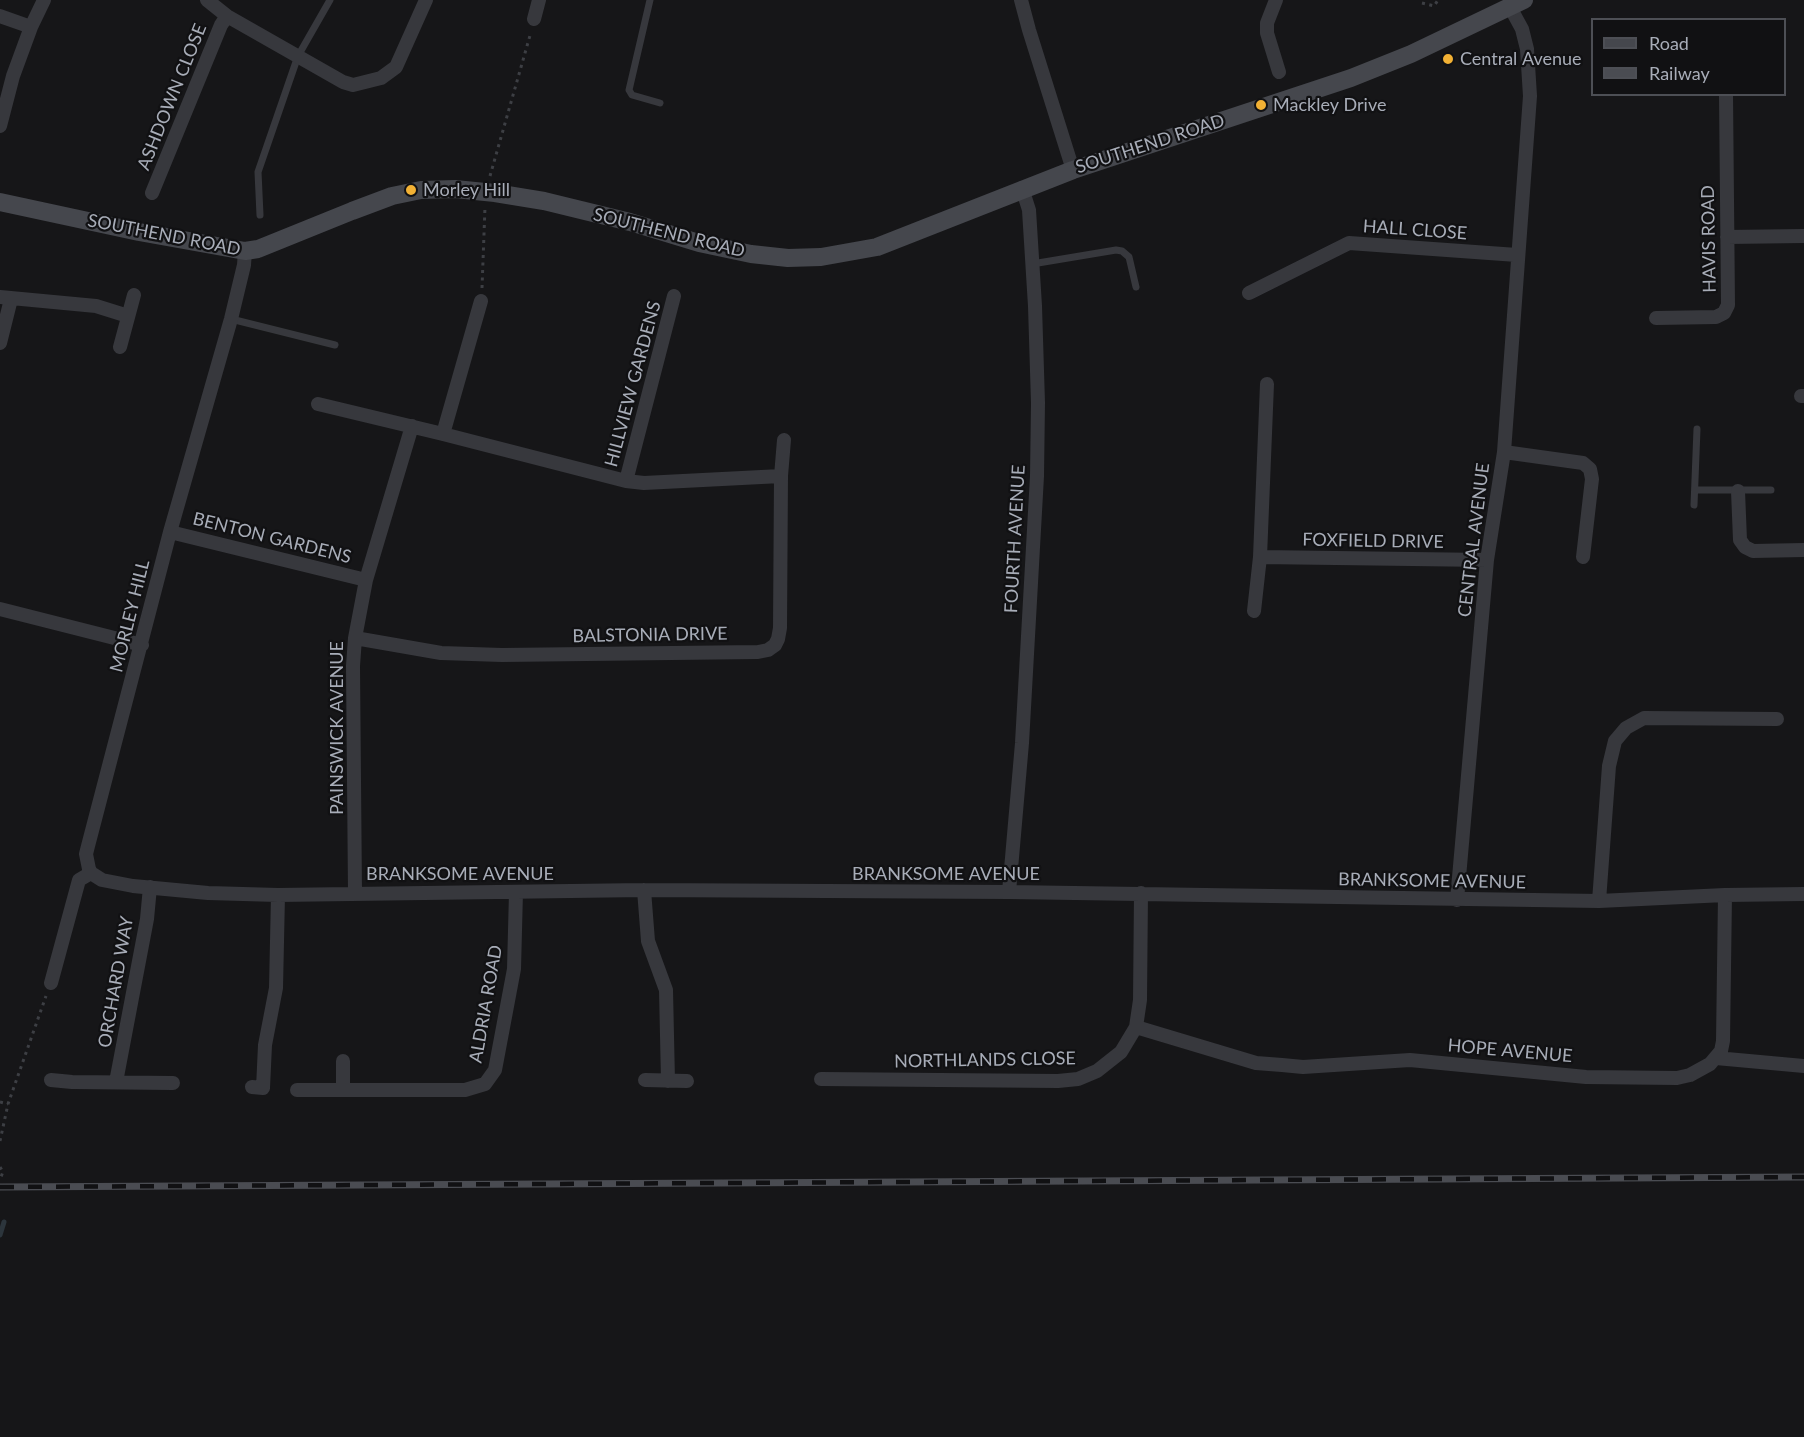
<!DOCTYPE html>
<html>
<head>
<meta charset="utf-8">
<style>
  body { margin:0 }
  #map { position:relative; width:1804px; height:1437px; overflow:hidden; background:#161618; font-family:Lato,sans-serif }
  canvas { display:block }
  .legend { position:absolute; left:1591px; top:18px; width:195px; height:78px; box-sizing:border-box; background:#111113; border:2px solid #4d4f55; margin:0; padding:8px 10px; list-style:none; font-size:18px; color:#a8adb8 }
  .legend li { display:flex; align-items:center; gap:12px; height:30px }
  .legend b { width:30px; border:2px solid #4d4f55 }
</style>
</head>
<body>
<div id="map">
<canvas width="1804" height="1437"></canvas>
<ul class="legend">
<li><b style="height:8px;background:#45474d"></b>Road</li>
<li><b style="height:8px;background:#4a4c52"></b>Railway</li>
</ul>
</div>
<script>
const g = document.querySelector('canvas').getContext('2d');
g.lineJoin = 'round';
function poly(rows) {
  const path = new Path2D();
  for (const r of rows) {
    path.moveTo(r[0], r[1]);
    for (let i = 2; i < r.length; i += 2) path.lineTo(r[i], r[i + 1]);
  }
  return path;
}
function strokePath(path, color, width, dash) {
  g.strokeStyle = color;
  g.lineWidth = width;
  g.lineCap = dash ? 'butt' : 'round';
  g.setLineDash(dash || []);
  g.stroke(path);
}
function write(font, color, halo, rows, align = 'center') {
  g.font = font + ' Lato,sans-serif';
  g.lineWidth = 4.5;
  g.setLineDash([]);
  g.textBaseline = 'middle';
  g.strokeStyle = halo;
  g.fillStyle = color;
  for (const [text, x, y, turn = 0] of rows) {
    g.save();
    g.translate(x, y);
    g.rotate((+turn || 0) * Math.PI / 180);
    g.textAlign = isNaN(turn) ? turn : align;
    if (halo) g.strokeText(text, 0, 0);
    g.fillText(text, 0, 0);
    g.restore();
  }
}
strokePath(poly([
  [0,1235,4,1222]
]), '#2c353c', 5);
strokePath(poly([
  [1422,3,1434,6,1438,0],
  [490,176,531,32],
  [482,288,485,207],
  [0,1102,8,1104],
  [0,1141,8,1104,46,996],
  [0,1167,3,1172,0,1179]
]), '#3d3f44', 3, [3, 4.5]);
strokePath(poly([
  [650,0,629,90,632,95,660,103],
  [260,215,258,172,298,56,330,0],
  [1032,264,1116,250,1122,251,1129,257,1136,287],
  [231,319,335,345],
  [1695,490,1771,490],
  [1694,505,1697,429]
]), '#37383d', 7);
strokePath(poly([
  [207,0,227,16,343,82,353,85,381,78,396,67,426,0],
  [1021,0,1029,30,1073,170],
  [1276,0,1267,23,1267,33,1279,72],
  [0,16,31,27],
  [534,19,539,0],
  [0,126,13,76,31,27,44,0],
  [152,193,221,25,227,16],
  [1727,237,1804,236],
  [245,251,244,265,231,319,170,532,88,846,86,854,89,869,91,873,102,880,133,886,208,893,278,895,644,890,1009,892,1599,901,1725,895,1804,894],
  [1249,293,1349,243,1517,255],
  [0,297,96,306,128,316],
  [1656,318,1716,317,1724,313,1728,305,1726,94],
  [0,343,11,299],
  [120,347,134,295],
  [1267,384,1260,557,1487,560],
  [1801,396,1804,396],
  [318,404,443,434,626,481,644,483,781,476],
  [443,434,481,301],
  [1504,452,1583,463,1590,469,1592,479,1583,557],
  [626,481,674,296],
  [1738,491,1740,540,1745,547,1753,551,1804,550],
  [170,532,366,580],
  [0,609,142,645],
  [1254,611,1260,557],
  [355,638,441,653,502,655,758,652,768,650,775,645,778,639,780,628,781,476,784,440],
  [644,890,648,941,666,990,668,1081],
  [1009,892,1022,743,1037,476,1038,403,1035,306,1029,210,1022,188],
  [355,893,353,666,355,638,366,580,412,426],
  [1457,900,1487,560,1504,452,1530,96,1527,49,1522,29,1510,7],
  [1599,901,1609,766,1615,741,1626,728,1644,718,1777,719],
  [51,983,79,880,91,873],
  [1136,1027,1256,1063,1282,1065,1303,1067,1410,1060,1586,1077,1677,1078,1690,1075,1710,1064,1721,1051,1723,1041,1725,895],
  [1716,1058,1804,1066],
  [343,1061,343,1090],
  [821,1079,1058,1081,1078,1079,1097,1071,1121,1052,1136,1027,1140,1000,1141,893],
  [51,1080,72,1082,173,1083],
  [645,1080,687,1081],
  [116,1082,147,919,150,887],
  [252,1087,263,1088,265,1045,276,988,278,895],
  [297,1090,465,1090,485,1084,495,1070,514,969,516,892]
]), '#37383d', 14);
strokePath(poly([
  [0,202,139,232,245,251,258,249,352,211,392,196,421,190,455,189,495,193,544,201,630,222,699,243,751,254,788,258,821,257,877,247,1073,170,1351,78,1411,54,1524,0]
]), '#45474d', 18);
const rail = poly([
  [0,1187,1804,1177]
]);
strokePath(rail, '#4a4c52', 7);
strokePath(rail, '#111113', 4.5, [14]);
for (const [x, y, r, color] of [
  [1448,59,6,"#f2b134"],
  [1261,105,6,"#f2b134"],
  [411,190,6,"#f2b134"]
]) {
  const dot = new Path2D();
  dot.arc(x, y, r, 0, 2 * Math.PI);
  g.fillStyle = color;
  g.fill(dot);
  strokePath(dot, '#111113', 2);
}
write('18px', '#a8adb8', '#111113', [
  ["Central Avenue",1460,59],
  ["Mackley Drive",1273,105],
  ["Morley Hill",423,190]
], 'left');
write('18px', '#a8adb8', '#111113', [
  ["ASHDOWN CLOSE",172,97,-68],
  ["SOUTHEND ROAD",1150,144,-18],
  ["HALL CLOSE",1415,230,4],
  ["SOUTHEND ROAD",669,233,14],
  ["SOUTHEND ROAD",164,235,11],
  ["HAVIS ROAD",1709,239,-91],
  ["HILLVIEW GARDENS",633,384,-75],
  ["BENTON GARDENS",272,538,14],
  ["FOURTH AVENUE",1015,539,-87],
  ["CENTRAL AVENUE",1474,540,-83],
  ["FOXFIELD DRIVE",1373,541,1],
  ["MORLEY HILL",130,616,-76],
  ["BALSTONIA DRIVE",650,635,-1],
  ["PAINSWICK AVENUE",337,728,-90],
  ["BRANKSOME AVENUE",460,874],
  ["BRANKSOME AVENUE",946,874],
  ["BRANKSOME AVENUE",1432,881,1],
  ["ORCHARD WAY",116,982,-80],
  ["ALDRIA ROAD",486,1004,-80],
  ["HOPE AVENUE",1510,1051,5],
  ["NORTHLANDS CLOSE",985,1060,-1]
]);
</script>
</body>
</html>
